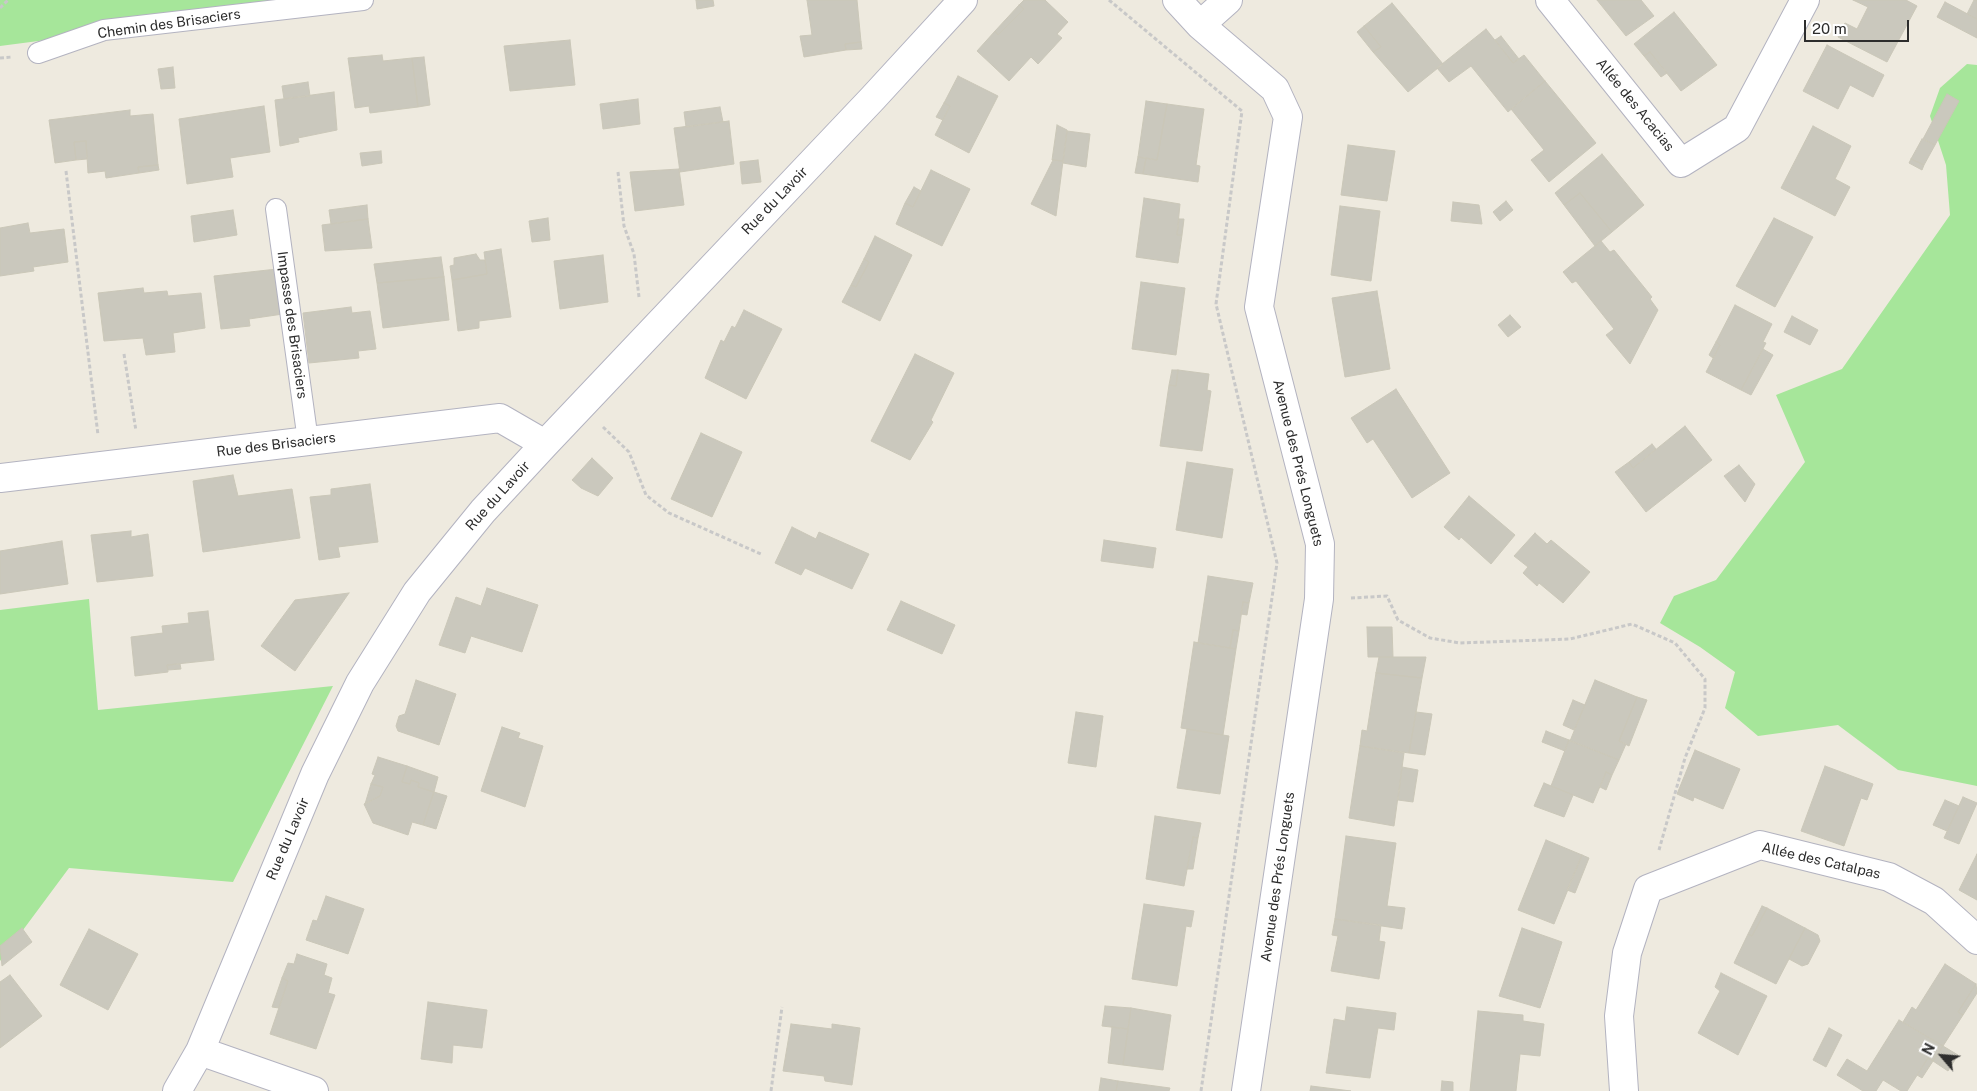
<!DOCTYPE html>
<html>
<head>
<meta charset="utf-8">
<style>
  body { margin:0 }
  #map { position:relative; width:1977px; height:1091px; overflow:hidden; background:#eeeadf; font-family:"Public Sans",sans-serif }
  canvas { display:block }
  .north { position:absolute; left:1917px; top:1031px; width:50px; height:50px; -webkit-text-stroke:4px #fff; paint-order:stroke; rotate:297deg; font-size:14px; font-weight:700; line-height:20px; text-align:center; color:#2d2d2d }
  .north::after { content:''; display:block; margin:auto; width:18px; height:22px; background:#2d2d2d; clip-path:polygon(50% 0,100% 100%,50% 72%,0 100%) }
  .scale { position:absolute; left:1804px; top:20px; width:105px; height:22px; box-sizing:border-box; border:2px solid #2d2d2d; border-top:0; padding-left:6px; font-size:15px; line-height:18px; white-space:nowrap; color:#2d2d2d; -webkit-text-stroke:4px #fff; paint-order:stroke }
</style>
</head>
<body>
<div id="map">
<canvas width="1977" height="1091"></canvas>
<div class="north">N</div>
<div class="scale">20 m</div>
</div>
<script>
const g = document.querySelector('canvas').getContext('2d');
g.lineJoin = 'round';
function fill(path, color) {
  g.fillStyle = color;
  g.fill(path, 'evenodd');
}
function poly(rows) {
  const path = new Path2D();
  for (const r of rows) {
    path.moveTo(r[0], r[1]);
    for (let i = 2; i < r.length; i += 2) path.lineTo(r[i], r[i + 1]);
  }
  return path;
}
function strokePath(path, color, width, dash) {
  g.strokeStyle = color;
  g.lineWidth = width;
  g.lineCap = dash ? 'butt' : 'round';
  g.setLineDash(dash || []);
  g.stroke(path);
}
function write(font, color, halo, rows, align = 'center') {
  g.font = font + ' "Public Sans",sans-serif';
  g.lineWidth = 4;
  g.setLineDash([]);
  g.textBaseline = 'middle';
  g.strokeStyle = halo;
  g.fillStyle = color;
  for (const [text, x, y, turn = 0] of rows) {
    g.save();
    g.translate(x, y);
    g.rotate((+turn || 0) * Math.PI / 180);
    g.textAlign = isNaN(turn) ? turn : align;
    if (halo) g.strokeText(text, 0, 0);
    g.fillText(text, 0, 0);
    g.restore();
  }
}
fill(poly([
  [0,0,353,0,0,46],
  [1967,64,1977,65,1977,786,1898,770,1838,725,1758,736,1725,708,1735,672,1700,647,1660,623,1674,596,1716,580,1805,462,1776,395,1842,369,1950,215,1946,165,1930,116,1940,88],
  [89,599,98,710,333,686,233,882,69,868,0,961,0,610]
]), '#a6e69a');
const building = poly([
  [696,0,713,0,714,6,697,9,696,0],
  [807,0,857,0,861,42,845,44,846,50,804,57,800,36,812,35,807,0],
  [1024,0,1045,0,1068,22,1057,34,1062,38,1038,64,1031,57,1009,81,977,51,995,31,998,35,1024,9,1019,5,1024,0],
  [1597,0,1641,0,1654,16,1626,36,1597,0],
  [1853,0,1906,0,1917,6,1887,62,1838,37,1845,23,1857,29,1868,7,1853,0],
  [1974,0,1977,0,1977,19,1967,14,1974,0],
  [1945,2,1977,19,1977,38,1937,17,1945,2],
  [1392,3,1443,64,1408,92,1373,52,1381,47,1364,26,1392,3],
  [1019,5,1024,9,998,35,995,31,1019,5],
  [1674,12,1717,65,1681,91,1650,52,1644,56,1634,44,1674,12],
  [1364,26,1381,47,1373,52,1357,32,1364,26],
  [1486,29,1513,63,1524,55,1545,81,1508,112,1471,66,1449,82,1437,68,1486,29],
  [1501,36,1519,59,1513,63,1495,40,1501,36],
  [570,40,575,85,510,91,504,46,570,40],
  [861,42,862,49,846,50,845,44,861,42],
  [1827,45,1884,75,1873,97,1850,85,1838,109,1803,91,1827,45],
  [1650,52,1667,73,1661,77,1644,56,1650,52],
  [382,55,383,61,412,58,418,107,370,113,369,106,355,108,348,58,382,55],
  [424,57,430,105,418,107,412,58,424,57],
  [173,67,175,88,161,89,158,69,173,67],
  [958,76,998,96,969,153,935,135,950,106,944,103,958,76],
  [1545,81,1596,143,1549,182,1531,160,1544,150,1511,109,1545,81],
  [308,82,310,96,284,99,282,86,308,82],
  [334,92,337,130,298,138,299,142,280,146,275,100,334,92],
  [1947,94,1959,101,1935,145,1923,139,1947,94],
  [638,99,640,124,603,129,600,104,638,99],
  [1146,101,1167,104,1157,160,1138,157,1146,101],
  [944,103,950,106,943,120,936,117,944,103],
  [1167,104,1204,109,1196,165,1200,166,1198,182,1143,174,1146,158,1157,160,1167,104],
  [264,106,270,152,230,158,233,177,187,184,179,119,264,106],
  [720,107,723,122,686,127,684,112,720,107],
  [130,110,130,116,153,114,158,165,138,167,139,173,106,178,105,171,88,173,86,141,74,142,76,160,55,163,49,120,130,110],
  [729,121,734,164,680,172,674,128,729,121],
  [1057,125,1067,130,1063,161,1052,160,1057,125],
  [1813,126,1851,146,1835,179,1850,187,1835,216,1781,188,1813,126],
  [1067,131,1090,134,1086,167,1063,163,1067,131],
  [1922,139,1935,145,1924,165,1911,159,1922,139],
  [86,141,87,159,76,160,74,142,86,141],
  [1348,145,1395,151,1387,201,1341,195,1348,145],
  [381,151,382,163,362,166,360,153,381,151],
  [1602,154,1644,205,1612,232,1580,193,1564,205,1555,193,1602,154],
  [1138,157,1146,158,1143,174,1135,173,1138,157],
  [1911,159,1924,165,1922,170,1909,163,1911,159],
  [758,160,761,182,742,184,740,162,758,160],
  [1053,160,1063,161,1056,216,1031,204,1053,160],
  [158,165,159,170,139,173,138,167,158,165],
  [679,169,684,205,635,211,630,172,679,169],
  [931,170,970,189,942,246,896,224,905,203,913,207,931,170],
  [914,187,921,191,913,207,905,203,914,187],
  [1580,193,1612,232,1595,246,1564,205,1580,193],
  [1144,198,1180,204,1177,235,1182,235,1178,263,1136,257,1144,198],
  [1506,201,1513,210,1500,221,1493,212,1506,201],
  [1453,202,1479,205,1482,224,1451,221,1453,202],
  [367,205,368,219,331,224,329,210,367,205],
  [1340,206,1380,211,1371,281,1331,275,1340,206],
  [233,210,237,235,194,242,191,216,233,210],
  [548,218,550,240,532,242,529,221,548,218],
  [1774,218,1813,237,1775,307,1736,286,1774,218],
  [368,219,372,248,325,251,322,225,368,219],
  [1179,219,1184,219,1182,235,1177,235,1179,219],
  [28,223,30,233,64,229,68,262,33,267,34,271,0,276,0,228,28,223],
  [875,236,912,255,880,321,842,302,851,285,856,287,869,262,864,259,875,236],
  [1601,241,1610,252,1614,250,1652,297,1650,299,1658,310,1630,364,1606,335,1614,329,1576,281,1572,283,1563,272,1601,241],
  [501,249,511,317,479,321,479,328,458,331,452,280,487,274,484,252,501,249],
  [476,254,480,260,485,260,487,274,452,280,450,266,454,265,454,258,476,254],
  [603,255,608,302,560,309,554,261,603,255],
  [441,257,444,277,377,283,374,264,441,257],
  [864,259,869,262,856,287,851,285,864,259],
  [277,269,283,314,249,319,250,326,221,329,214,276,277,269],
  [444,277,449,320,383,328,377,283,444,277],
  [1141,282,1185,288,1176,355,1132,349,1141,282],
  [143,288,144,293,167,291,168,296,201,293,205,328,173,333,175,352,146,355,143,338,104,341,98,293,143,288],
  [1377,291,1390,369,1345,377,1332,298,1377,291],
  [1735,305,1772,324,1763,342,1766,343,1741,390,1706,372,1720,345,1716,342,1735,305],
  [351,307,352,313,370,311,376,349,358,351,359,358,309,363,303,313,351,307],
  [744,310,782,329,746,399,705,378,721,340,724,342,732,326,735,328,744,310],
  [1510,315,1521,327,1508,337,1498,325,1510,315],
  [1792,316,1818,330,1810,345,1784,332,1792,316],
  [1716,342,1720,345,1713,358,1709,355,1716,342],
  [1763,349,1773,355,1751,395,1741,390,1763,349],
  [915,354,954,373,931,420,933,422,910,460,871,441,915,354],
  [1172,370,1178,370,1176,386,1169,385,1172,370],
  [1178,370,1209,374,1207,390,1211,391,1202,451,1160,446,1169,385,1176,386,1178,370],
  [1396,389,1450,473,1412,498,1373,439,1367,443,1351,418,1396,389],
  [1685,426,1712,460,1646,512,1615,472,1629,462,1633,468,1685,426],
  [701,433,742,452,712,517,671,499,701,433],
  [1652,444,1656,449,1633,468,1629,462,1652,444],
  [592,458,613,478,598,496,581,488,572,480,592,458],
  [1187,462,1233,469,1222,538,1176,530,1187,462],
  [1739,465,1755,484,1745,502,1724,476,1739,465],
  [233,475,238,496,292,489,300,538,203,552,193,481,233,475],
  [370,484,378,542,338,547,340,557,319,560,310,497,331,495,331,489,370,484],
  [1469,496,1515,535,1491,564,1461,537,1459,540,1444,527,1469,496],
  [792,527,816,539,819,532,869,554,852,589,805,568,801,575,775,563,792,527],
  [131,531,131,537,148,534,153,576,97,582,91,535,131,531],
  [1535,533,1547,544,1551,540,1590,572,1563,603,1539,583,1537,586,1523,573,1528,567,1514,556,1535,533],
  [1104,540,1156,548,1153,568,1101,561,1104,540],
  [62,541,68,584,0,594,0,551,62,541],
  [1208,576,1253,583,1249,603,1243,602,1239,631,1233,630,1230,648,1198,643,1208,576],
  [487,588,538,605,522,652,471,636,465,653,439,645,456,597,481,606,487,588],
  [349,593,295,671,261,646,295,600,349,593],
  [901,601,955,625,942,654,887,630,901,601],
  [1243,602,1249,603,1247,615,1241,614,1243,602],
  [208,611,214,660,167,665,168,672,135,676,131,637,163,633,162,626,189,623,188,613,208,611],
  [1367,627,1392,627,1393,657,1368,657,1367,627],
  [1233,630,1239,631,1236,649,1230,648,1233,630],
  [1194,642,1236,649,1223,735,1181,728,1194,642],
  [1379,657,1426,657,1422,678,1376,673,1379,657],
  [180,664,181,669,168,670,167,665,180,664],
  [1376,673,1422,678,1409,753,1360,746,1362,730,1367,731,1376,673],
  [416,680,456,694,439,745,398,731,396,726,399,716,405,714,416,680],
  [1595,680,1637,697,1619,741,1626,744,1619,760,1570,741,1595,680],
  [1637,697,1647,700,1629,746,1619,741,1637,697],
  [1573,700,1585,705,1574,730,1563,725,1573,700],
  [1076,712,1103,716,1096,767,1068,763,1076,712],
  [1416,712,1432,714,1425,755,1409,753,1416,712],
  [502,727,520,733,518,738,543,746,525,807,481,791,502,727],
  [1187,729,1229,736,1220,794,1177,788,1187,729],
  [1546,731,1569,740,1565,751,1542,742,1546,731],
  [1569,740,1619,760,1612,775,1606,772,1593,803,1551,786,1569,740],
  [1360,746,1404,753,1394,826,1349,818,1360,746],
  [1695,750,1740,769,1723,809,1694,797,1693,801,1677,794,1695,750],
  [378,757,407,766,402,782,410,784,411,780,419,783,418,787,434,792,423,825,412,822,408,835,373,823,364,804,380,796,383,787,371,784,375,775,372,774,378,757],
  [407,766,438,777,434,792,418,787,419,783,411,780,410,784,402,782,407,766],
  [1825,766,1873,784,1867,800,1861,798,1844,846,1801,831,1825,766],
  [1402,767,1418,770,1413,802,1398,800,1402,767],
  [1606,772,1612,775,1606,790,1600,787,1606,772],
  [1544,783,1573,795,1564,817,1534,806,1544,783],
  [371,784,383,787,380,796,365,804,371,784],
  [434,792,447,796,436,829,423,825,434,792],
  [1963,797,1977,803,1959,844,1944,838,1963,797],
  [1945,800,1959,806,1947,831,1933,825,1945,800],
  [1155,816,1201,823,1198,838,1193,837,1184,886,1146,879,1155,816],
  [1346,836,1396,843,1387,906,1405,908,1402,929,1335,919,1346,836],
  [1193,837,1198,838,1193,869,1187,869,1193,837],
  [1546,840,1582,855,1554,924,1518,910,1546,840],
  [1977,854,1977,900,1959,890,1977,854],
  [1582,855,1589,858,1575,893,1567,890,1582,855],
  [326,896,364,909,348,954,306,940,313,920,317,921,326,896],
  [1144,904,1194,911,1191,927,1186,926,1177,986,1132,979,1144,904],
  [1762,906,1767,908,1752,936,1748,934,1762,906],
  [1767,908,1805,928,1776,984,1734,963,1748,934,1752,936,1767,908],
  [1335,919,1381,925,1379,941,1385,942,1379,979,1331,971,1338,936,1332,935,1335,919],
  [22,928,32,942,2,966,0,946,22,928],
  [1522,928,1562,942,1540,1008,1499,996,1522,928],
  [1805,928,1818,935,1820,941,1808,964,1802,966,1789,959,1805,928],
  [89,929,138,954,108,1010,60,985,89,929],
  [297,954,327,964,324,975,332,978,328,993,335,995,316,1049,270,1034,288,981,282,978,288,963,294,964,297,954],
  [1945,964,1976,984,1958,1012,1963,1015,1943,1046,1903,1022,1912,1007,1916,1010,1945,964],
  [1721,973,1767,996,1738,1055,1698,1033,1720,991,1715,987,1721,973],
  [10,975,42,1016,0,1048,0,982,10,975],
  [282,978,288,981,279,1008,272,1007,282,978],
  [1976,984,1977,993,1963,1015,1958,1012,1976,984],
  [428,1002,487,1010,482,1048,453,1045,452,1063,421,1059,428,1002],
  [1105,1006,1131,1008,1128,1029,1102,1026,1105,1006],
  [1347,1007,1396,1013,1394,1030,1378,1028,1370,1078,1326,1073,1334,1019,1345,1021,1347,1007],
  [1131,1008,1171,1015,1163,1070,1123,1065,1131,1008],
  [1478,1011,1523,1015,1523,1021,1544,1024,1540,1056,1520,1054,1516,1091,1470,1091,1478,1011],
  [1899,1020,1943,1046,1933,1061,1928,1058,1907,1091,1901,1091,1883,1080,1876,1091,1863,1091,1837,1075,1847,1059,1867,1071,1899,1020],
  [791,1024,832,1029,832,1024,860,1028,852,1085,825,1081,824,1076,783,1071,791,1024],
  [1112,1027,1128,1029,1123,1065,1108,1063,1112,1027],
  [1829,1028,1842,1035,1826,1067,1813,1060,1829,1028],
  [1943,1046,1958,1055,1948,1071,1933,1061,1943,1046],
  [1928,1058,1933,1061,1922,1078,1917,1075,1928,1058],
  [1101,1078,1118,1081,1116,1091,1099,1091,1101,1078],
  [1118,1081,1170,1088,1169,1091,1116,1091,1118,1081],
  [1442,1081,1453,1082,1453,1091,1441,1091,1442,1081],
  [1311,1086,1351,1091,1310,1091,1311,1086]
]);
fill(building, '#cac8bd');
strokePath(building, '#cac7b8', 1);
const lane = poly([
  [38,53,104,30,363,0],
  [276,209,308,441]
]);
const street = poly([
  [1177,0,1200,25,1275,89,1288,117,1259,307,1320,544,1319,599,1246,1091],
  [1550,0,1681,163,1737,128,1805,0],
  [1200,25,1228,0],
  [0,478,500,418,545,444],
  [200,1051,314,1091],
  [177,1091,200,1051,315,774,360,683,417,592,483,511,545,444,873,98,963,0],
  [1624,1091,1619,1016,1627,953,1648,889,1760,845,1889,877,1934,901,1977,940]
]);
strokePath(lane, '#b3b3c0', 22);
strokePath(street, '#b3b3c0', 30);
strokePath(poly([
  [1109,0,1242,111,1216,304,1277,563,1201,1091],
  [0,8,8,0],
  [0,58,12,57],
  [66,171,98,435],
  [618,172,624,226,634,254,639,297],
  [124,354,136,431],
  [603,427,629,452,646,495,669,513,763,555],
  [1351,598,1387,596,1398,620,1430,638,1460,643,1570,639,1632,624,1675,643,1705,679,1705,708,1685,758,1659,850],
  [771,1091,782,1007]
]), '#c8c8c8', 3, [4, 2.5]);
strokePath(lane, '#fff', 20);
strokePath(street, '#fff', 28);
write('14px', '#2d2d2d', '#fff', [
  ["Chemin des Brisaciers",169,24,-8],
  ["Allée des Acacias",1635,105,51],
  ["Rue du Lavoir",775,201,-46],
  ["Impasse des Brisaciers",292,325,82],
  ["Rue des Brisaciers",276,445,-7],
  ["Avenue des Prés Longuets",1298,463,76],
  ["Rue du Lavoir",498,496,-48],
  ["Rue du Lavoir",288,839,-67],
  ["Allée des Catalpas",1821,861,13],
  ["Avenue des Prés Longuets",1278,877,-82]
]);
</script>
</body>
</html>
